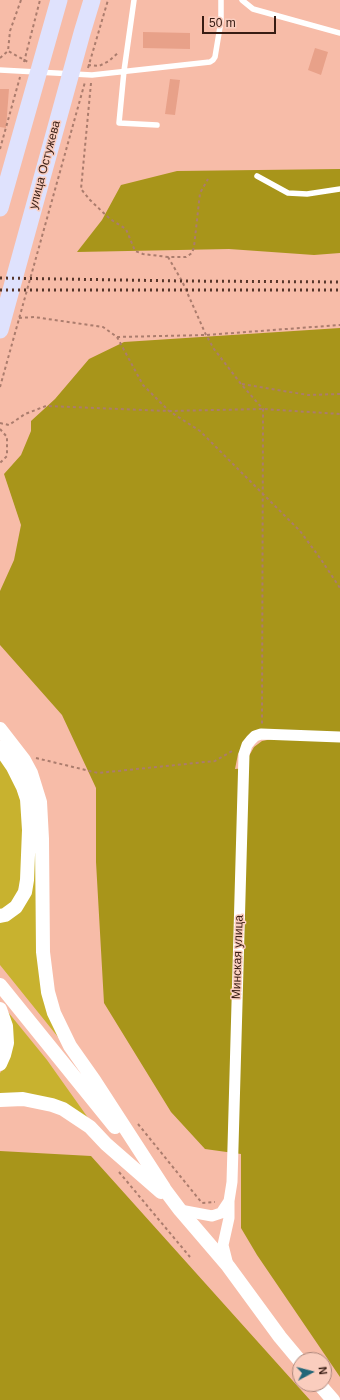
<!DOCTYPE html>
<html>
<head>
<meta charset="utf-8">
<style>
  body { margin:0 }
  #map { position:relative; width:340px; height:1400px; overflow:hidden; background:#f7bca8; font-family:Arial,sans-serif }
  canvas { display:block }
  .north { position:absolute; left:292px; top:1352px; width:40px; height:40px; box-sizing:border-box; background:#facdbe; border:1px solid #ac867a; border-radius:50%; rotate:83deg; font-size:11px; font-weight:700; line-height:16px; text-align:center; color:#371c13 }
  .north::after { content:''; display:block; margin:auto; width:14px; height:18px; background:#236678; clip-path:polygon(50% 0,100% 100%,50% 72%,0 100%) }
  .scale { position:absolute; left:202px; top:16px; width:74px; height:18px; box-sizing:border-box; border:2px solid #371c13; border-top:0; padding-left:5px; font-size:12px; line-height:14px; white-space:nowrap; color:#371c13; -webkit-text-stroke:3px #facdbe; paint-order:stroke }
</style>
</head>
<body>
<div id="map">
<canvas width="340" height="1400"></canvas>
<div class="north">N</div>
<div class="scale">50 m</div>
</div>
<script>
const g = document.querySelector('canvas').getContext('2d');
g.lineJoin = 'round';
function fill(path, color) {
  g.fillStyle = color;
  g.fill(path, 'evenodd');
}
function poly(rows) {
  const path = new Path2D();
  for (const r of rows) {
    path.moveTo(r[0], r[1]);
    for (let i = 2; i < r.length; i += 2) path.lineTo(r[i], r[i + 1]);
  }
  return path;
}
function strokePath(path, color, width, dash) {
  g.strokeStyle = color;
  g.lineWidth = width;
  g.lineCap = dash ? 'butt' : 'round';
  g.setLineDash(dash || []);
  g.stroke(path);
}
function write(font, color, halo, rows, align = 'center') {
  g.font = font + ' Arial,sans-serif';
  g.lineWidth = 3;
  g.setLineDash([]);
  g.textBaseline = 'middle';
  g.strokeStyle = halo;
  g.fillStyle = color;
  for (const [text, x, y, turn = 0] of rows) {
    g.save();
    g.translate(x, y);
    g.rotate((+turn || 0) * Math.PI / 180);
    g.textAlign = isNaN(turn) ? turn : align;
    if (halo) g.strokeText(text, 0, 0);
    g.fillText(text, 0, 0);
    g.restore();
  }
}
fill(poly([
  [0,759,13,777,23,808,24,871,16,898,0,912],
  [33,807,37,845,58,1037,0,965,0,922,15,915],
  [8,1012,47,1060,91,1122,0,1095,0,1073,4,1068]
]), '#c8b22f');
fill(poly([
  [340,169,340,253,314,255,229,249,77,252,102,220,121,185,177,171],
  [340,328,340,734,252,733,238,754,235,769,247,768,249,756,254,747,262,741,277,738,340,740,340,1377,257,1255,241,1228,241,1154,205,1149,171,1112,104,1003,96,862,96,788,62,715,0,645,0,591,14,560,21,525,4,474,21,455,31,431,31,421,55,399,89,359,124,342],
  [0,1151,91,1156,310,1400,0,1400]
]), '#a8951a');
fill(poly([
  [143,32,190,33,190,49,143,48],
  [315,48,328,52,321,75,308,70],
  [170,79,180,80,175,115,165,114],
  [0,89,9,89,6,128,0,127]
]), '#e8a189');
strokePath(poly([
  [21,0,10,31,8,51,28,62],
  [0,58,8,51],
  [24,62,40,0],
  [88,65,99,66,109,61,119,52],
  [88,68,108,0],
  [91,83,81,189,90,200,110,219,126,229,135,251,143,254,168,257,186,257,192,253,194,247,200,193,208,179],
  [0,149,20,77],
  [168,257,182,281,206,335,214,349,241,384,263,409,262,724],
  [19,318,34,317,103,327,117,337,206,335,340,325],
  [117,337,143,385,169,411,200,431,300,531,320,558,340,588],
  [242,384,308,395,340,394],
  [0,387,85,82],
  [0,423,9,425,25,414,46,406,169,411,263,409,340,414],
  [0,429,7,437,7,456,0,463],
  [36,758,98,773,215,761,234,750],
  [138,1124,202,1203,215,1202],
  [119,1172,190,1257]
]), '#ab7c6d', 2, [3, 3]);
strokePath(poly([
  [134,0,124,71,119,123,157,125],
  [242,0,253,9,340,33],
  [0,70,92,75,210,62,213,60,215,57,221,21,221,0],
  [257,176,288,193,307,194,340,189]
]), '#fff', 5.5);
strokePath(poly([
  [180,1210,212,1216,221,1213,229,1201],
  [228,1265,223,1245,229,1218,229,1201,232,1182,244,754,247,745,251,740,255,736,261,734,340,737]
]), '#fff', 11);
strokePath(poly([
  [0,729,24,760,31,773,40,802,42,839,43,952,48,992,54,1013,70,1046,94,1080,164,1188],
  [0,748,13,767,23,787,27,799,29,830,27,880,25,892,16,907,5,915,0,916],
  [0,985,115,1127],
  [0,1009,6,1026,7,1043,4,1055,0,1064],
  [0,1100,23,1099,52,1105,63,1109,90,1127,106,1144,161,1192],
  [159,1182,180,1210,228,1266,280,1337,300,1361],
  [319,1384,333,1400]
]), '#fff', 14);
strokePath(poly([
  [0,208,59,0],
  [0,330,82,33,92,0]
]), '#dfe2fd', 17);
strokePath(poly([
  [0,278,182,281,340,282],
  [0,290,340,290]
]), '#56362b', 3, [2, 4]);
write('12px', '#371c13', '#facdbe', [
  ["улица Остужева",45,165,-75],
  ["Минская улица",238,957,-88]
]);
</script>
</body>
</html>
